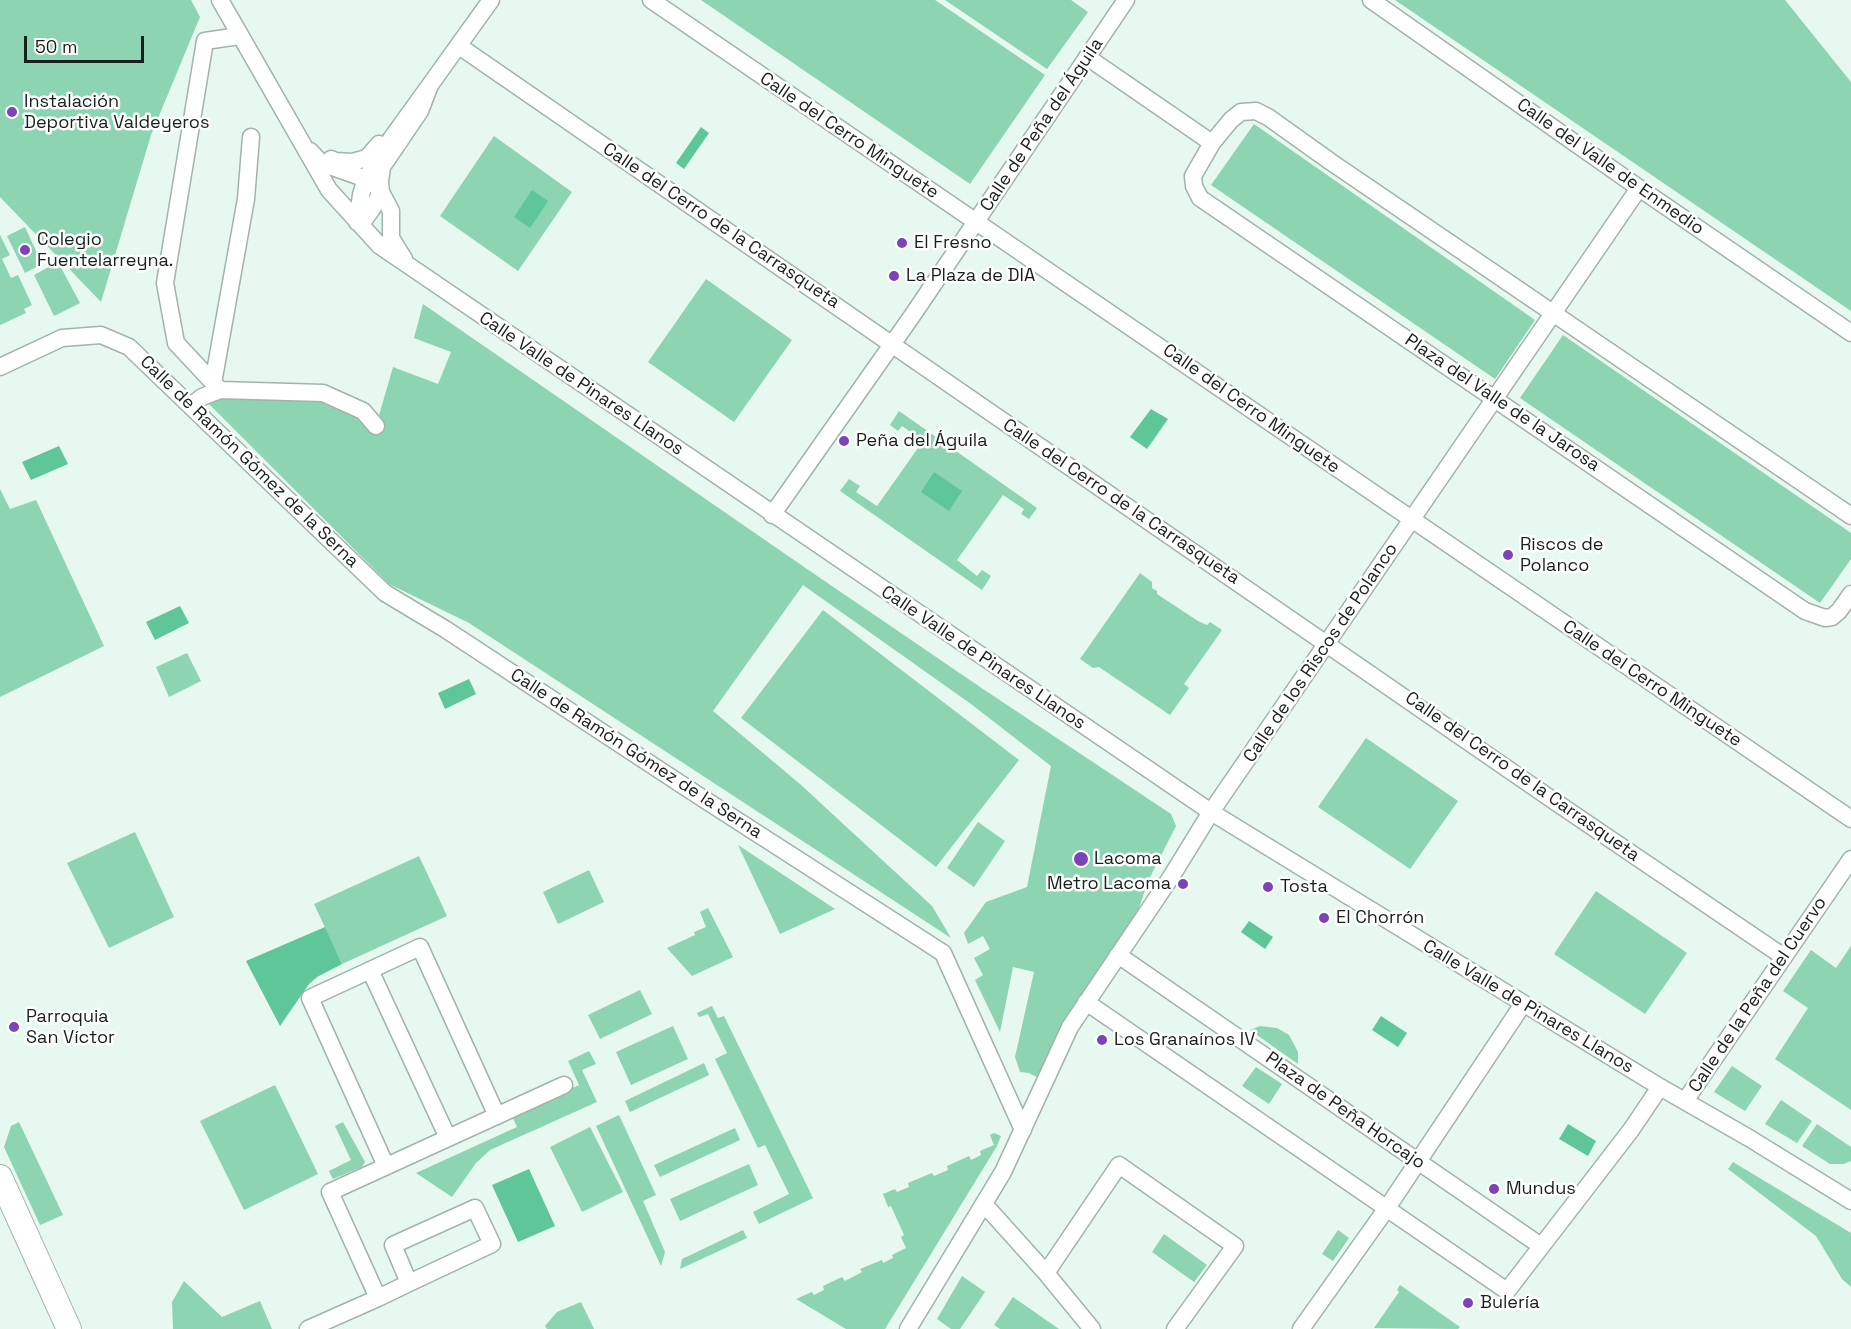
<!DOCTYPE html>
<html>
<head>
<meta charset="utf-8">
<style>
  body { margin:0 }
  #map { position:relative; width:1851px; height:1329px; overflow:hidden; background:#e6f8ef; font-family:"Space Grotesk",sans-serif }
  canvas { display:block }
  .scale { position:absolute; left:24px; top:36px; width:120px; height:27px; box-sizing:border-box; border:3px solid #181f1c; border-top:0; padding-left:8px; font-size:18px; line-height:21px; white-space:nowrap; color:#181f1c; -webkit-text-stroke:4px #fff; paint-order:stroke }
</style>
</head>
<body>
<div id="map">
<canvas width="1851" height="1329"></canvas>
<div class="scale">50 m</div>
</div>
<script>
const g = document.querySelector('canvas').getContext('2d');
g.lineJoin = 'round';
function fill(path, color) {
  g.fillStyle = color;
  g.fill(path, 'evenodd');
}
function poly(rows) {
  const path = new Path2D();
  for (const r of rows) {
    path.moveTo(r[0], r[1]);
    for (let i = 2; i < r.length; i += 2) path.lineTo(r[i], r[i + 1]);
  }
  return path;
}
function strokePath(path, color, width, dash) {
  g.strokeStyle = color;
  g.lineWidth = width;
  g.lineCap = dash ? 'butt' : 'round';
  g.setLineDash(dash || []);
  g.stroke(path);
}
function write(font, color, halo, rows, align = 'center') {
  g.font = font + ' "Space Grotesk",sans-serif';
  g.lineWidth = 5;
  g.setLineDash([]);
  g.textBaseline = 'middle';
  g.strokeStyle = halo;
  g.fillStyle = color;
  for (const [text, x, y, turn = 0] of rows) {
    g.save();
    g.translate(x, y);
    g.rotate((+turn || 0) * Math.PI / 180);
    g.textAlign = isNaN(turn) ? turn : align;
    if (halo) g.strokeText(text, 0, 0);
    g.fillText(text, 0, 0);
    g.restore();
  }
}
fill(poly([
  [0,0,191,0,200,17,151,135,101,302,0,197],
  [701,0,935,0,1045,75,970,184],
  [945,0,1071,0,1088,12,1047,69],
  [1395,0,1785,0,1851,82,1851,311],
  [1254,124,1535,320,1495,379,1211,185],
  [494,136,572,192,518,271,440,216],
  [25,227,42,264,25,273,7,236],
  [0,235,10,255,2,259,11,278,18,275,32,305,24,309,26,313,0,325],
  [58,262,80,303,54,316,34,275],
  [706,279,792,340,734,422,648,362],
  [423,304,807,569,983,689,1171,814,1176,826,1148,881,1134,923,1042,1080,1029,1073,1020,1072,1015,1057,1034,972,1013,967,1000,1032,975,980,983,975,974,958,990,949,983,936,968,944,964,933,986,902,1027,887,1051,766,971,704,803,585,713,711,800,784,932,906,951,938,469,623,389,584,202,397,323,393,376,426,393,367,438,384,451,352,414,338],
  [1563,335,1851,533,1851,559,1820,603,1520,398],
  [899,411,1037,508,1029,519,1021,514,1024,509,1003,495,957,560,977,576,982,570,991,576,982,590,840,491,849,479,860,486,856,492,877,506,923,441,902,426,898,431,890,425],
  [0,489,10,509,36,500,104,646,0,697],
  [1140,573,1152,582,1152,588,1157,591,1157,594,1198,621,1207,625,1210,622,1222,630,1184,684,1189,688,1170,715,1099,667,1093,668,1080,659],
  [823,610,1019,760,936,867,741,718],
  [187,653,201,681,169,697,156,667],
  [1366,738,1458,801,1410,869,1318,807],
  [978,822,1005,841,974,887,947,868],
  [135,832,174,917,109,948,67,863],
  [738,845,835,909,780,934],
  [419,856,447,916,342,964,314,904],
  [589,870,604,902,558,924,543,892],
  [1596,891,1687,953,1645,1014,1554,954],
  [708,908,733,957,692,976,667,948,695,935,694,932,706,927,700,912],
  [1851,946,1851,1110,1775,1059,1808,1008,1783,991,1811,950,1836,968],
  [640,990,652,1014,600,1039,588,1015],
  [712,1006,718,1018,724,1016,813,1198,759,1224,753,1212,789,1194,765,1145,758,1148,715,1059,727,1053,708,1014,699,1017,697,1013],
  [673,1026,688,1059,631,1085,616,1052],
  [1260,1026,1277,1028,1289,1035,1298,1052,1298,1064,1250,1030],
  [589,1051,596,1064,582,1070,597,1102,490,1150,476,1163,452,1197,416,1173,517,1127,512,1116,579,1085,568,1061],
  [704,1063,709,1075,630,1112,625,1101],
  [1732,1066,1762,1086,1745,1111,1714,1092],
  [1256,1067,1282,1084,1269,1104,1242,1086],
  [275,1085,318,1174,244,1210,200,1121],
  [1781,1100,1812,1121,1797,1143,1765,1124],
  [619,1115,656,1195,643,1201,665,1252,661,1266,596,1126],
  [19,1122,63,1215,40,1225,4,1147,11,1126],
  [343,1122,365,1162,362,1167,333,1179,329,1171,351,1160,335,1126],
  [1817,1124,1851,1147,1851,1161,1844,1164,1830,1164,1802,1146],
  [590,1127,623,1192,582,1212,550,1147],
  [735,1128,740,1140,660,1177,654,1165],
  [994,1133,1001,1136,997,1146,885,1329,846,1329,796,1299,812,1292,814,1295,824,1290,823,1286,842,1277,845,1281,862,1272,860,1269,882,1260,883,1263,893,1258,892,1255,906,1248,901,1237,904,1235,891,1206,888,1207,883,1194,895,1189,897,1192,909,1187,908,1183,932,1173,934,1176,948,1170,947,1166,969,1156,971,1160,981,1155,980,1151,994,1145,990,1135],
  [1733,1162,1851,1233,1851,1287,1842,1279,1816,1236,1728,1169],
  [749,1164,758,1185,680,1221,670,1199],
  [743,1230,747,1238,680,1269,682,1259],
  [1338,1230,1349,1238,1333,1261,1322,1254],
  [1164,1234,1207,1265,1194,1282,1152,1252],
  [962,1276,985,1292,960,1329,951,1329,937,1319],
  [184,1281,222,1317,260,1301,272,1329,173,1329,172,1302],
  [1400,1285,1460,1327,1458,1329,1374,1328,1399,1292,1397,1290],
  [1013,1297,1059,1329,1000,1329,994,1325],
  [581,1302,594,1329,547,1329,545,1326,557,1312]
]), '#8dd4b3');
fill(poly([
  [701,127,709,133,684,169,676,163],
  [532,190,548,201,530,228,514,217],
  [1151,409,1168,419,1147,449,1130,437],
  [59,446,68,464,31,480,22,462],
  [934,472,962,491,949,511,921,492],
  [180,606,189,623,155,640,146,622],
  [469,679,476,694,445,709,438,693],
  [1249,921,1273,937,1265,949,1241,932],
  [325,927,342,964,317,977,309,984,280,1026,246,961],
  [1381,1016,1407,1033,1398,1047,1372,1030],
  [1568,1124,1596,1141,1588,1156,1559,1139],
  [529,1169,555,1226,518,1242,492,1185]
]), '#5fc69a');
const street = poly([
  [220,0,329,190,380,246,1211,812,1660,1087,1749,1138,1851,1201],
  [651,0,1851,819],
  [1371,0,1639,188,1851,333],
  [459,46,1557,803,1784,957],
  [1087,57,1212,143],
  [430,85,391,139,366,178,361,195,357,222,364,220,372,209,381,192,380,181,382,167,420,111,430,85,491,0],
  [310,151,321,163,372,181,381,192,391,211,391,238,404,259],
  [331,159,335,161,352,162,367,158,379,144],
  [0,367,62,338,101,335,129,347,385,593,445,629,696,794,943,953,1023,1130],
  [213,383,246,199,251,137],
  [220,390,176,343,165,283,205,41,239,36],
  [191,406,202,397,220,390,323,393,363,411,376,426],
  [772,515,912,316,1126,0],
  [1851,516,1331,162,1268,117,1256,111,1241,112,1231,120,1212,143,1193,176,1194,186,1200,198,1805,611,1825,618,1832,617,1839,611,1851,594],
  [1118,955,1541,1246],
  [370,970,448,1138],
  [1086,1002,1507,1291,1631,1130,1660,1087],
  [1685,1101,1851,859],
  [386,1166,310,998,420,947,497,1116],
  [984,1204,1046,1273,1092,1329],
  [1046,1273,1119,1165,1235,1246,1175,1329],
  [378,1298,330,1192,564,1085],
  [308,1329,378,1298,409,1283,492,1244,475,1208,393,1245,409,1283],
  [908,1329,1003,1172,1070,1027,1171,877,1211,812,1639,188],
  [1301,1329,1387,1208,1523,1004]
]);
const secondary = poly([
  [0,1177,69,1329]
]);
strokePath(street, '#a2b3ab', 19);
strokePath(secondary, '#a2b3ab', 26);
strokePath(street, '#fff', 16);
strokePath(secondary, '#fff', 24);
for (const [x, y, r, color] of [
  [12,112,6,"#7c43b9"],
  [902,243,6,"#7c43b9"],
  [25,250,6,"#7c43b9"],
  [894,276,6,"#7c43b9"],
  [844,441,6,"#7c43b9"],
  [1508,555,6,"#7c43b9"],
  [1081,859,8,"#7c43b9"],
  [1183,884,6,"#7c43b9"],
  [1268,887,6,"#7c43b9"],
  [1324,918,6,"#7c43b9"],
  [14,1027,6,"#7c43b9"],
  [1102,1040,6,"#7c43b9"],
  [1494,1189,6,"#7c43b9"],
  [1468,1303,6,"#7c43b9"]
]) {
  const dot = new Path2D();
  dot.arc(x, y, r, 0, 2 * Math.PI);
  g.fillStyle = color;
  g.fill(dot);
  strokePath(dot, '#fff', 2);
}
write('18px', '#181f1c', '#fff', [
  ["Instalación",24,102],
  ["Deportiva Valdeyeros",24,123],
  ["Colegio",37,240],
  ["Fuentelarreyna.",37,261],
  ["El Fresno",914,243],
  ["La Plaza de DIA",906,276],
  ["Peña del Águila",856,441],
  ["Riscos de",1520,545],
  ["Polanco",1520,566],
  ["Lacoma",1094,859],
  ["Metro Lacoma",1171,884,"right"],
  ["Tosta",1280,887],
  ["El Chorrón",1336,918],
  ["Parroquia",26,1017],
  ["San Víctor",26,1038],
  ["Los Granaínos IV",1114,1040],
  ["Mundus",1506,1189],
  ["Bulería",1480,1303]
], 'left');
write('18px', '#181f1c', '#fff', [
  ["Calle de Peña del Águila",1042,125,-56],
  ["Calle del Cerro Minguete",849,136,34],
  ["Calle del Valle de Enmedio",1610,167,35],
  ["Calle del Cerro de la Carrasqueta",721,226,34],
  ["Calle Valle de Pinares Llanos",581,384,34],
  ["Plaza del Valle de la Jarosa",1502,403,34],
  ["Calle del Cerro Minguete",1251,409,35],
  ["Calle de Ramón Gómez de la Serna",249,462,44],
  ["Calle del Cerro de la Carrasqueta",1121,502,34],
  ["Calle de los Riscos de Polanco",1321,653,-56],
  ["Calle Valle de Pinares Llanos",983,658,34],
  ["Calle del Cerro Minguete",1652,684,34],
  ["Calle de Ramón Gómez de la Serna",636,754,33],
  ["Calle del Cerro de la Carrasqueta",1522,777,35],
  ["Calle de la Peña del Cuervo",1758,995,-56],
  ["Calle Valle de Pinares Llanos",1528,1007,31],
  ["Plaza de Peña Horcajo",1345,1111,35]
]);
</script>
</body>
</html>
